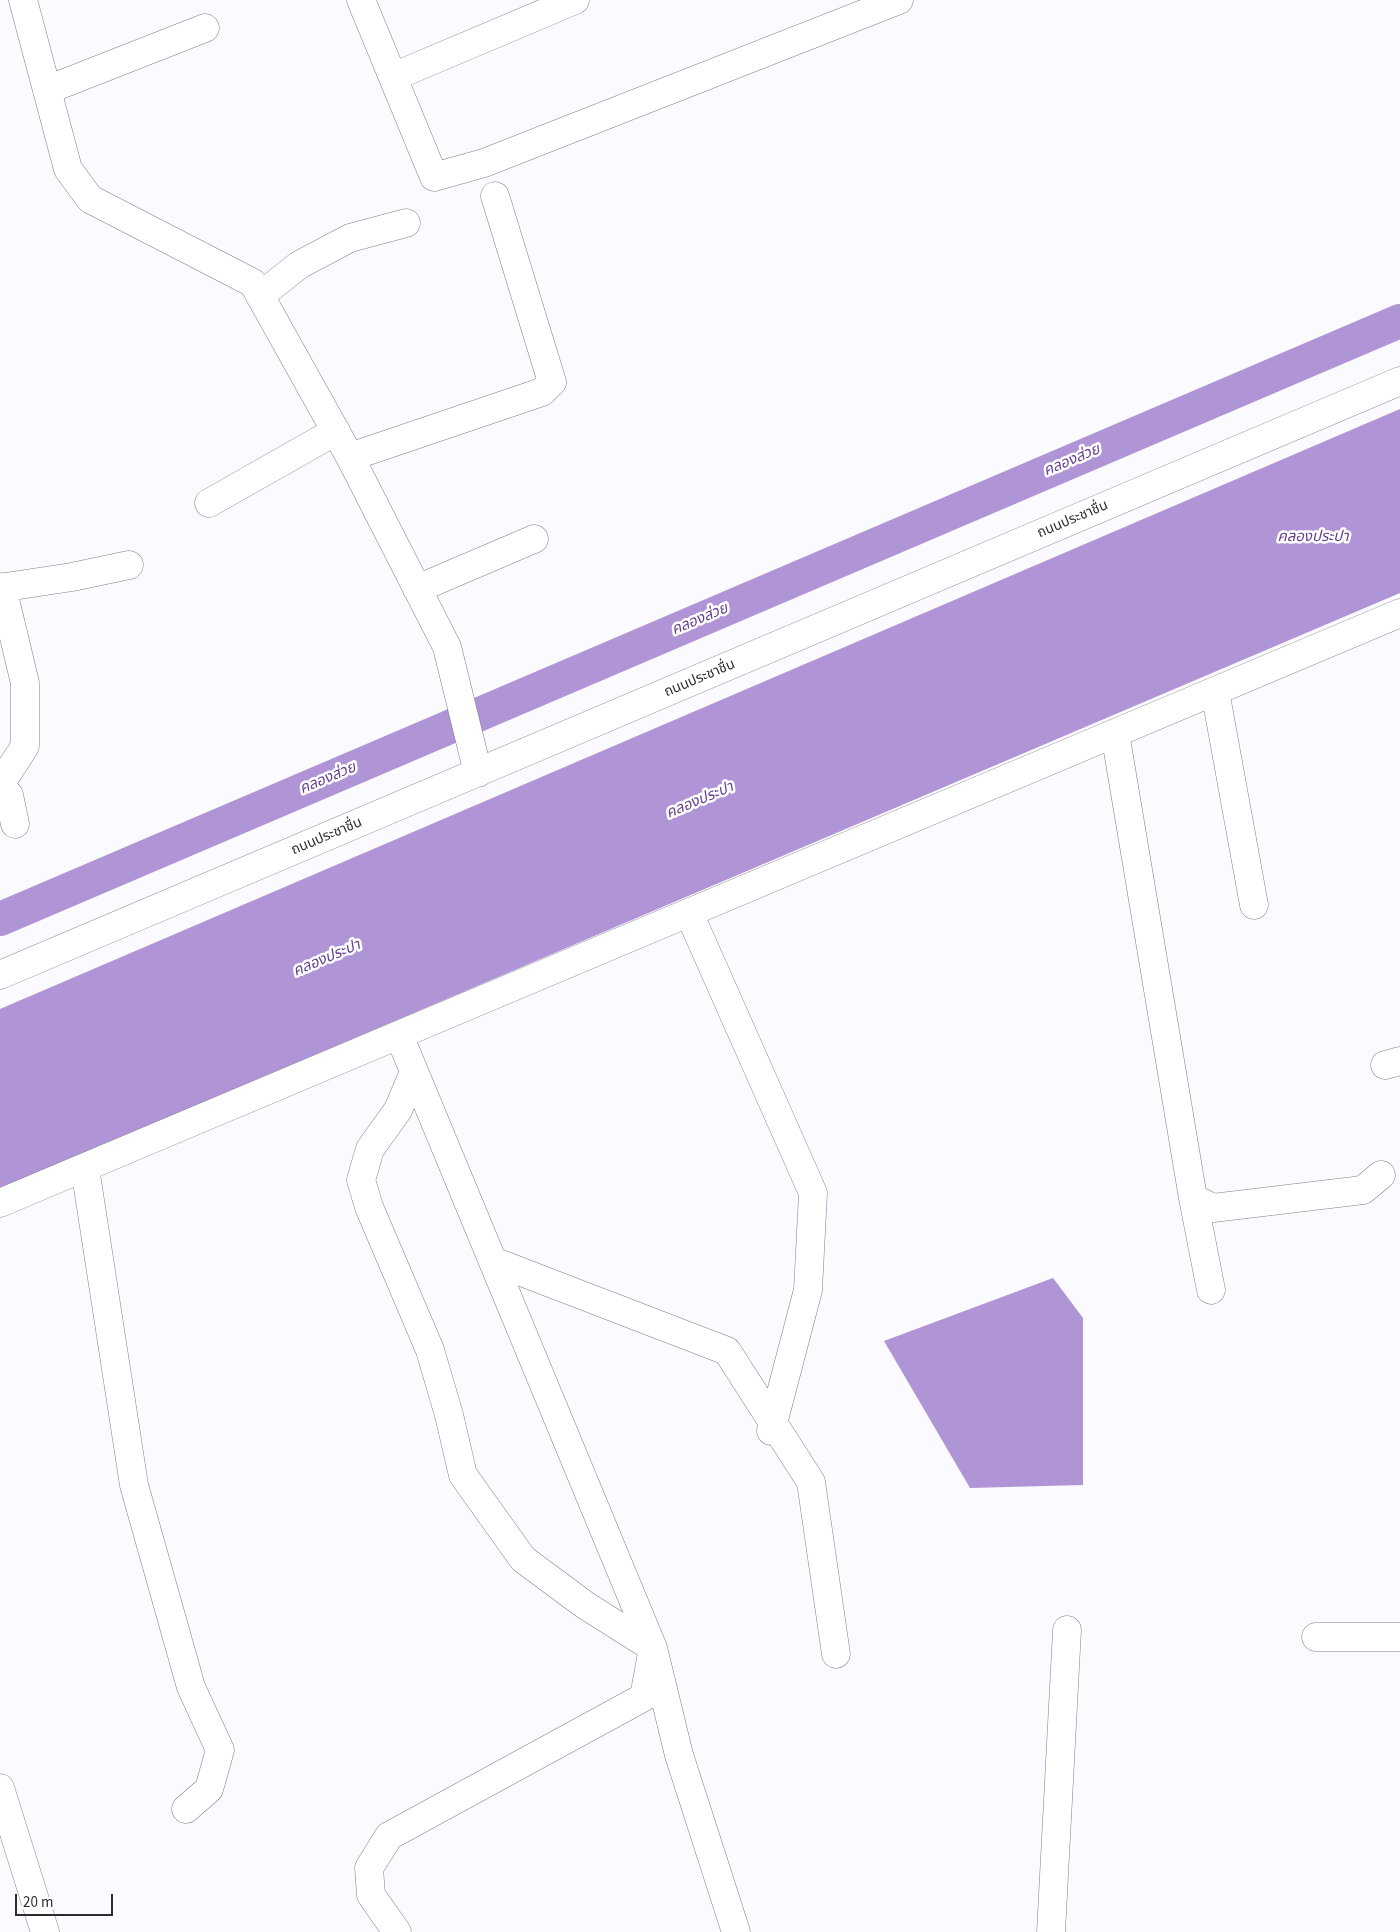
<!DOCTYPE html>
<html>
<head>
<meta charset="utf-8">
<style>
  body { margin:0 }
  #map { position:relative; width:1400px; height:1932px; overflow:hidden; background:#fbfafe; font-family:"Source Sans 3",sans-serif }
  canvas { display:block }
  .scale { position:absolute; left:15px; top:1894px; width:98px; height:22px; box-sizing:border-box; border:2px solid #2d2b32; border-top:0; padding-left:6px; font-size:15px; line-height:18px; white-space:nowrap; color:#2d2b32; -webkit-text-stroke:4px #fff; paint-order:stroke }
</style>
</head>
<body>
<div id="map">
<canvas width="1400" height="1932"></canvas>
<div class="scale">20 m</div>
</div>
<script>
const g = document.querySelector('canvas').getContext('2d');
g.lineJoin = 'round';
function fill(path, color) {
  g.fillStyle = color;
  g.fill(path, 'evenodd');
}
function poly(rows) {
  const path = new Path2D();
  for (const r of rows) {
    path.moveTo(r[0], r[1]);
    for (let i = 2; i < r.length; i += 2) path.lineTo(r[i], r[i + 1]);
  }
  return path;
}
function strokePath(path, color, width, dash) {
  g.strokeStyle = color;
  g.lineWidth = width;
  g.lineCap = dash ? 'butt' : 'round';
  g.setLineDash(dash || []);
  g.stroke(path);
}
function write(font, color, halo, rows, align = 'center') {
  g.font = font + ' "Source Sans 3","Noto Sans Thai",sans-serif';
  g.lineWidth = 5;
  g.setLineDash([]);
  g.textBaseline = 'middle';
  g.strokeStyle = halo;
  g.fillStyle = color;
  for (const [text, x, y, turn = 0] of rows) {
    g.save();
    g.translate(x, y);
    g.rotate((+turn || 0) * Math.PI / 180);
    g.textAlign = isNaN(turn) ? turn : align;
    if (halo) g.strokeText(text, 0, 0);
    g.fillText(text, 0, 0);
    g.restore();
  }
}
fill(poly([
  [1400,409,1400,593,0,1189,0,1009],
  [1053,1278,1083,1318,1083,1485,970,1488,884,1341]
]), '#b095d6');
strokePath(poly([
  [0,919,1400,321]
]), '#b095d6', 34);
const minor = poly([
  [23,0,68,169,90,199,253,283,350,457,447,647,478,773],
  [361,0,434,177,484,163,899,0],
  [393,77,575,0],
  [47,90,205,28],
  [260,296,299,265,350,238,406,223],
  [350,457,542,392,552,382,495,196],
  [209,503,336,431],
  [0,588,72,577,129,565],
  [417,589,534,539],
  [1215,691,1254,905],
  [1115,733,1193,1198,1211,1290],
  [0,785,25,746,25,683,2,587],
  [0,785,9,795,15,824],
  [689,913,813,1193,808,1290,771,1431],
  [0,975,1400,381],
  [1385,1065,1400,1061],
  [414,1072,398,1110,370,1149,361,1180,369,1207,430,1350,449,1415,463,1475,523,1559,585,1605,653,1648,679,1755,736,1932],
  [85,1168,134,1485,191,1687,220,1750,209,1789,186,1809],
  [1193,1198,1213,1208,1363,1190,1381,1175],
  [0,1203,1400,613],
  [493,1261,727,1351,811,1482,836,1654],
  [1316,1637,1400,1637],
  [0,1788,45,1932],
  [397,1932,371,1895,369,1868,389,1836,644,1697,653,1648,399,1035],
  [1051,1932,1067,1630]
]);
strokePath(minor, '#837d8e', 29);
strokePath(minor, '#fff', 28);
write('14px', '#2d2b32', '#fff', [
  ["ถนนประชาชื่น",1073,520,-23],
  ["ถนนประชาชื่น",700,679,-23],
  ["ถนนประชาชื่น",327,837,-23]
]);
write('italic 15px', '#65418f', '#fff', [
  ["คลองส่วย",1072,461,-23],
  ["คลองประปา",1313,538],
  ["คลองส่วย",700,620,-23],
  ["คลองส่วย",328,779,-23],
  ["คลองประปา",700,801,-23],
  ["คลองประปา",327,959,-23]
]);
</script>
</body>
</html>
